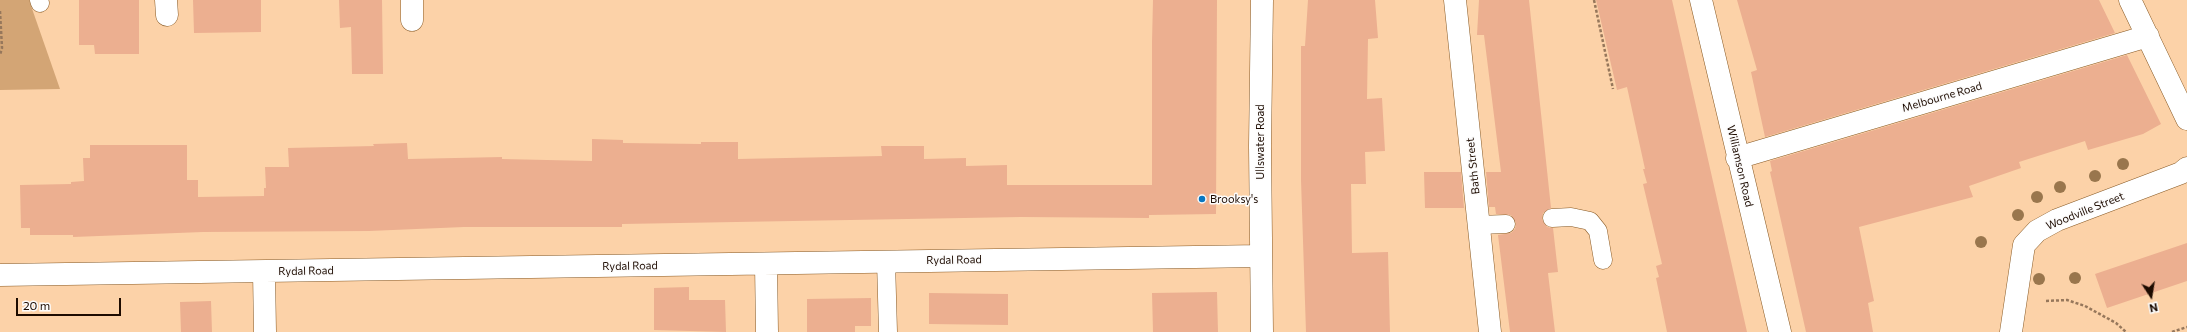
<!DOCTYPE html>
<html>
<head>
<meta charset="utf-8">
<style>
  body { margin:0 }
  #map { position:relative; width:2187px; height:332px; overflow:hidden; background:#fcd2a8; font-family:Commissioner,sans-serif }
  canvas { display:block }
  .north { position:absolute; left:2131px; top:276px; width:40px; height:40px; -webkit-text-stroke:3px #fcfcfc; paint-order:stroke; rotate:168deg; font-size:11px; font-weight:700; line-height:16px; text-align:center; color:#1d0b00 }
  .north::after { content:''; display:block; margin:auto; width:14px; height:18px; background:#1d0b00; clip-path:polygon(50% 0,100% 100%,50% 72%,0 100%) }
  .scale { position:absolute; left:16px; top:298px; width:105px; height:18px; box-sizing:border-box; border:2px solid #1d0b00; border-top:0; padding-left:5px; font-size:12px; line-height:14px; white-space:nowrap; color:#1d0b00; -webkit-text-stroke:3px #fcfcfc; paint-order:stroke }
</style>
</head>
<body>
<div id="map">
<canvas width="2187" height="332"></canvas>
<div class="north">N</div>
<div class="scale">20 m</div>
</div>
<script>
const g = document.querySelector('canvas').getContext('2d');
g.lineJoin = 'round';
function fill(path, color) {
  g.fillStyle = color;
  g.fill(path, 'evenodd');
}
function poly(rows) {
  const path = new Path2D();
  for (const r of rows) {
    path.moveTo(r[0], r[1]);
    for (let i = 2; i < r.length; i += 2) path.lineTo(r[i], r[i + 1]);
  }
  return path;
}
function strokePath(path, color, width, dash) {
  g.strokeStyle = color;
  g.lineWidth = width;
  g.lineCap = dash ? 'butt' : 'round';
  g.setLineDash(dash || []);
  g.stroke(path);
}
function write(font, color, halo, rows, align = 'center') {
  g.font = font + ' Commissioner,sans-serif';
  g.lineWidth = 3;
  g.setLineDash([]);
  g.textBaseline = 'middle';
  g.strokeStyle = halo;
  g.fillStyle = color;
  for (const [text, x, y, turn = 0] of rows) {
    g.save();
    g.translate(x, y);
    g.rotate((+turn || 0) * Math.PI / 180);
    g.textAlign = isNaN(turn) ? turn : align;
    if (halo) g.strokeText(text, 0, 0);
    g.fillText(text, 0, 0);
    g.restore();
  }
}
fill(poly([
  [0,0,29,0,60,89,0,90]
]), '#d3a575');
fill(poly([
  [79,0,139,0,139,54,95,54,94,45,79,45],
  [193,0,261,0,261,32,194,33],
  [339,0,382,0,383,74,352,74,351,27,340,28],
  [1153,0,1217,0,1216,214,1149,215,1149,218,1021,217,622,224,622,227,464,227,369,231,203,232,73,237,73,235,30,235,30,228,21,228,20,185,71,184,71,182,84,181,83,158,90,158,90,145,187,145,187,180,198,180,198,197,264,196,264,188,266,188,265,167,289,167,288,148,374,146,373,144,407,143,408,159,502,157,502,159,592,161,592,139,623,140,623,143,701,144,701,142,738,142,738,159,882,156,881,146,924,146,924,159,966,158,966,166,1007,165,1007,185,1152,185,1152,42],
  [1308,0,1375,0,1378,38,1368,39,1367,99,1382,98,1385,151,1365,152,1366,184,1351,184,1352,253,1388,252,1390,332,1306,332,1301,180,1301,46,1305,46],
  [1479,0,1529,0,1551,208,1543,213,1542,219,1547,227,1553,228,1558,272,1548,273,1555,332,1510,332,1498,235,1511,233,1515,229,1516,223,1511,215,1496,214,1495,207,1489,207,1486,172,1501,172,1484,35,1477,35],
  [1596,0,1672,0,1747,332,1667,332,1656,278,1659,277,1656,266,1662,264,1643,184,1647,183,1643,169,1645,169,1627,87,1617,90],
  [1737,0,2099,0,2115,33,1765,137,1751,72,1757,70],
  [2127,55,2161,124,2143,134,2088,150,2085,141,2019,162,2021,168,1969,186,1973,197,1859,227,1874,301,1868,303,1873,332,1806,332,1770,172,1772,171,1770,161],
  [1424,172,1461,172,1464,208,1425,208],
  [2187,243,2187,281,2107,308,2095,274],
  [689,287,689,300,725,300,726,332,654,330,654,288],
  [1217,292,1218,332,1153,332,1152,293],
  [929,293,1008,294,1008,325,929,324],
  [871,298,871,326,855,326,855,332,807,332,807,299],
  [211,301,212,332,181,332,180,302]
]), '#ecaf90');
const service = poly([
  [39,0,40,3],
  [1552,218,1571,217,1590,221,1598,231,1603,260],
  [1479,225,1506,224],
  [886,261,888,332]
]);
const minor = poly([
  [166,0,167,15],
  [412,0,412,20],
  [1262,0,1260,146,1262,332],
  [1455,0,1490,332],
  [1701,0,1780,332],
  [2130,0,2187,119],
  [1737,158,2148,36],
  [766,264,767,332],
  [264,272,265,332],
  [0,275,1261,256],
  [2011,332,2024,245,2037,231,2057,220,2181,173,2187,168]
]);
strokePath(service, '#885a25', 19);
strokePath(minor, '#885a25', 23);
strokePath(poly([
  [1594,0,1613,89],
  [0,11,2,48,0,55],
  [2046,301,2067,300,2085,306,2116,323,2126,332],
  [2172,332,2187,327]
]), '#96775b', 2.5, [3, 2]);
strokePath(service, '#fff', 18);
strokePath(minor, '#fff', 22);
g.fillStyle = '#99764d';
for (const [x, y] of [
  [2123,164],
  [2095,176],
  [2060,187],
  [2037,197],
  [2018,215],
  [1981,242],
  [2075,278],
  [2039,279]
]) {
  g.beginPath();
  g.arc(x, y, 6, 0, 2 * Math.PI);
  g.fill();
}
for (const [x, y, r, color] of [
  [1202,199,4,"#0877c2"]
]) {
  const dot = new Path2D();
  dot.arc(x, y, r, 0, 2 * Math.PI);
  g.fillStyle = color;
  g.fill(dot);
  strokePath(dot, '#fcfcfc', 1.5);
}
write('11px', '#1d0b00', '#fcfcfc', [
  ["Melbourne Road",1942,97,-16],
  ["Ullswater Road",1260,142,-90],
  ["Bath Street",1473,166,-96],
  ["Williamson Road",1740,166,77],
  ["Woodville Street",2085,211,-22],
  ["Rydal Road",954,260,-1],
  ["Rydal Road",630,266,-1],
  ["Rydal Road",306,271,-1]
]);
write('11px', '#1d0b00', '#fcfcfc', [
  ["Brooksy's",1210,199]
], 'left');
</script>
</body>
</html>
